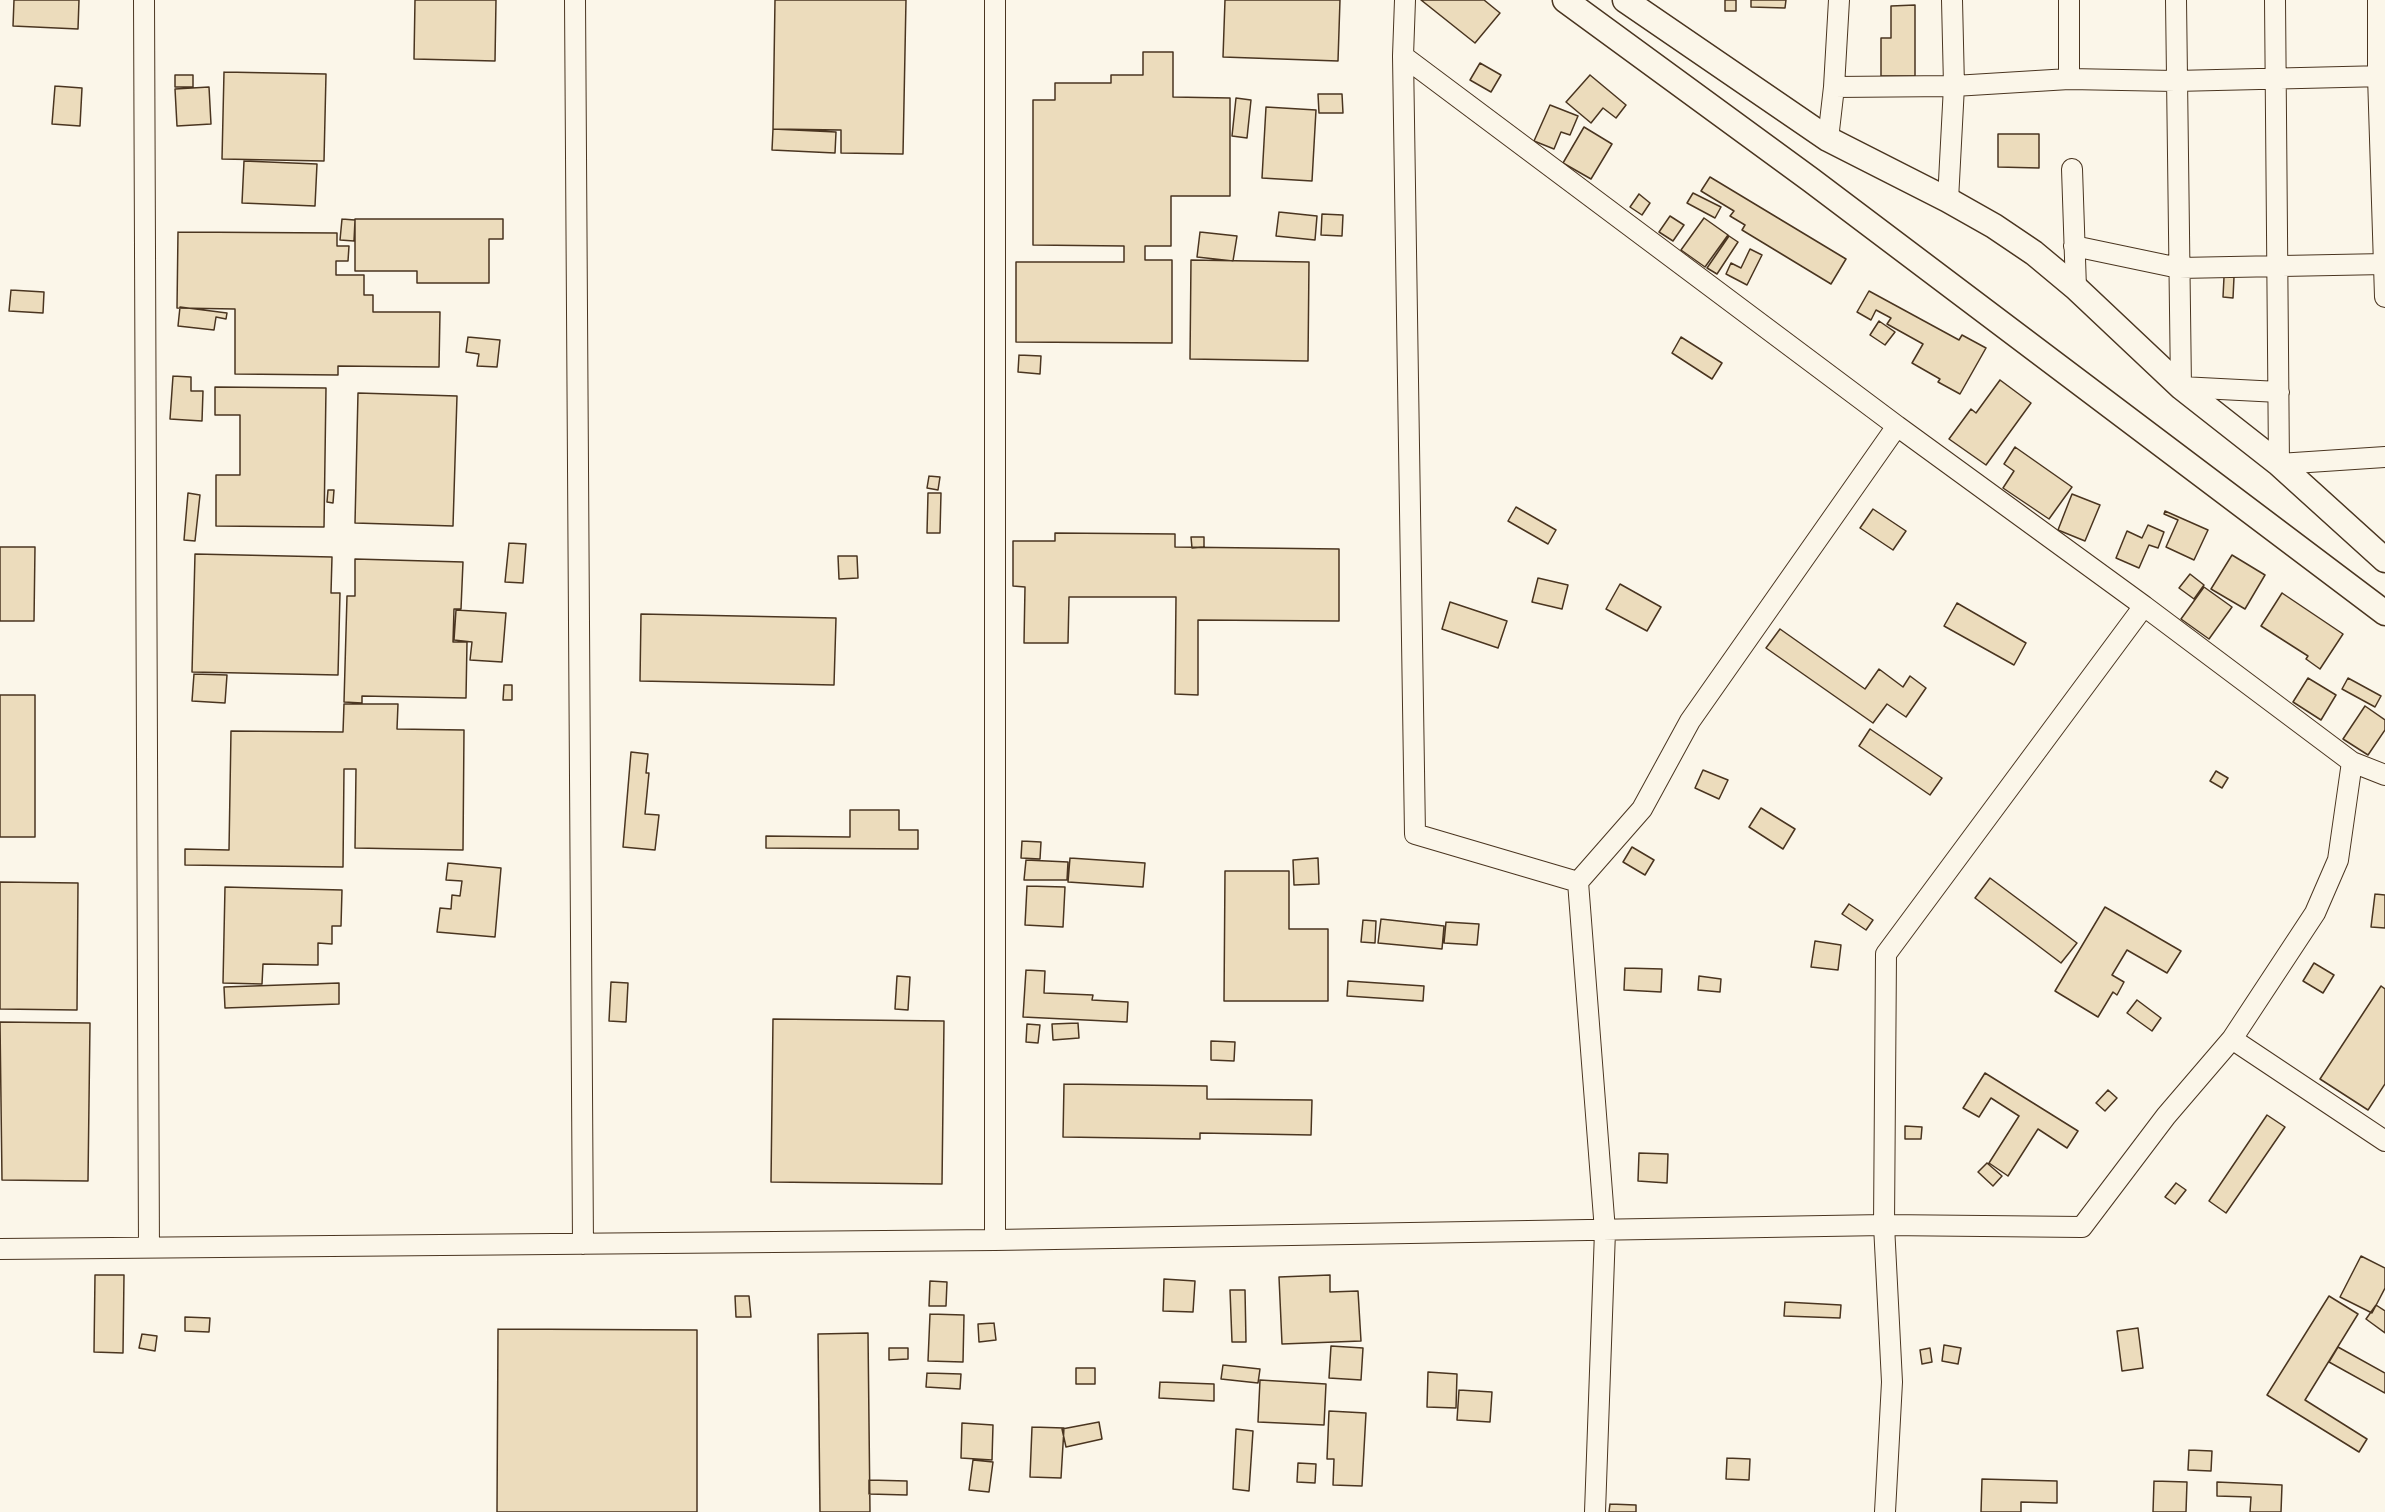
<!DOCTYPE html>
<html>
<head>
<meta charset="utf-8">
<style>
  body { margin:0 }
  canvas { display:block; background:#fbf6e9 }
</style>
</head>
<body>
<canvas width="2385" height="1512"></canvas>
<script>
const g = document.querySelector('canvas').getContext('2d');
g.lineJoin = 'round';
function fill(path, color) {
  g.fillStyle = color;
  g.fill(path, 'evenodd');
}
function poly(rows) {
  const path = new Path2D();
  for (const r of rows) {
    path.moveTo(r[0], r[1]);
    for (let i = 2; i < r.length; i += 2) path.lineTo(r[i], r[i + 1]);
  }
  return path;
}
function strokePath(path, color, width, dash) {
  g.strokeStyle = color;
  g.lineWidth = width;
  g.lineCap = dash ? 'butt' : 'round';
  g.setLineDash(dash || []);
  g.stroke(path);
}
const building = poly([
  [14,0,79,0,78,29,13,26,14,0],
  [415,0,496,0,495,61,414,59,415,0],
  [775,0,906,0,903,154,841,153,841,130,773,129,775,0],
  [1225,0,1340,0,1338,61,1223,57,1225,0],
  [1421,0,1484,0,1500,13,1475,43,1421,0],
  [1725,0,1736,0,1736,11,1725,11,1725,0],
  [1751,0,1786,0,1785,8,1751,7,1751,0],
  [1915,5,1915,76,1881,76,1881,38,1891,38,1891,6,1915,5],
  [1143,52,1173,52,1173,97,1230,98,1230,196,1171,196,1171,246,1145,246,1145,260,1172,260,1172,343,1016,342,1016,262,1124,262,1124,246,1033,245,1033,100,1055,100,1055,83,1111,83,1111,75,1143,75,1143,52],
  [1480,63,1501,75,1491,92,1470,80,1480,63],
  [224,72,326,74,324,161,222,159,224,72],
  [175,75,193,75,193,87,175,87,175,75],
  [1590,75,1626,105,1616,118,1603,108,1591,123,1566,102,1590,75],
  [55,86,82,88,80,126,52,124,55,86],
  [209,87,211,124,177,126,175,89,209,87],
  [1318,94,1342,94,1343,113,1319,113,1318,94],
  [1236,98,1251,100,1247,138,1232,136,1236,98],
  [1550,105,1578,116,1570,135,1561,132,1554,149,1534,141,1550,105],
  [1266,107,1316,110,1312,181,1262,178,1266,107],
  [1584,127,1612,144,1591,179,1563,163,1584,127],
  [773,129,836,132,835,153,772,150,773,129],
  [1998,134,2039,134,2039,168,1998,167,1998,134],
  [244,161,317,164,315,206,242,203,244,161],
  [1710,177,1846,259,1831,284,1742,230,1745,225,1730,216,1734,211,1701,191,1710,177],
  [1693,193,1721,207,1715,218,1687,203,1693,193],
  [1639,194,1650,203,1642,215,1630,207,1639,194],
  [1279,212,1317,216,1315,240,1276,236,1279,212],
  [1322,214,1343,215,1342,236,1321,235,1322,214],
  [1670,216,1684,225,1673,241,1659,232,1670,216],
  [1704,218,1728,235,1705,267,1681,250,1704,218],
  [342,219,355,220,354,241,340,240,342,219],
  [355,219,503,219,503,239,489,239,489,283,417,283,417,271,355,271,355,219],
  [178,232,337,233,337,246,349,246,348,261,336,261,336,275,364,275,364,295,373,295,373,312,440,312,439,367,338,366,338,375,235,374,235,309,177,308,178,232],
  [1200,232,1237,236,1233,261,1197,257,1200,232],
  [1729,236,1738,242,1717,274,1707,268,1729,236],
  [1750,249,1762,255,1747,285,1726,274,1731,263,1741,268,1750,249],
  [1191,260,1309,262,1308,361,1190,359,1191,260],
  [2224,277,2234,277,2233,298,2223,297,2224,277],
  [11,290,44,292,43,313,9,311,11,290],
  [1869,291,1959,340,1962,335,1986,348,1960,394,1938,382,1940,379,1912,363,1923,344,1887,324,1891,318,1876,310,1871,320,1857,312,1869,291],
  [180,307,227,313,226,319,216,317,214,330,178,326,180,307],
  [1879,321,1895,332,1885,345,1870,335,1879,321],
  [468,337,500,340,497,367,477,366,479,354,466,352,468,337],
  [1681,337,1722,363,1712,379,1672,353,1681,337],
  [1019,355,1041,356,1040,374,1018,372,1019,355],
  [173,376,191,377,191,391,203,391,202,421,170,419,173,376],
  [2000,380,2031,403,1986,465,1949,439,1971,409,1976,413,2000,380],
  [215,387,326,388,324,527,216,526,216,475,240,475,240,415,215,415,215,387],
  [358,393,457,396,453,526,355,523,358,393],
  [2015,447,2072,487,2049,519,2003,488,2014,471,2004,464,2015,447],
  [929,476,940,477,938,490,927,488,929,476],
  [328,490,334,490,333,503,327,502,328,490],
  [188,493,200,495,195,541,184,540,188,493],
  [928,493,941,493,940,533,927,533,928,493],
  [2072,494,2100,505,2085,541,2058,530,2072,494],
  [1516,507,1556,530,1548,544,1508,521,1516,507],
  [1873,509,1906,531,1893,550,1860,528,1873,509],
  [2165,511,2208,530,2194,560,2166,547,2178,520,2164,514,2165,511],
  [2148,525,2164,532,2158,548,2149,545,2139,568,2116,558,2127,531,2142,538,2148,525],
  [1055,533,1175,534,1175,547,1339,549,1339,621,1198,620,1198,695,1175,694,1176,597,1069,597,1068,643,1024,643,1025,587,1013,586,1013,541,1055,541,1055,533],
  [1191,537,1204,537,1204,547,1192,548,1191,537],
  [509,543,526,544,523,583,505,582,509,543],
  [0,547,35,547,34,621,0,621,0,547],
  [195,554,332,557,331,593,340,593,338,675,192,672,195,554],
  [2232,555,2265,575,2245,609,2211,589,2232,555],
  [838,556,857,556,858,578,839,579,838,556],
  [355,559,463,562,461,609,454,609,453,642,467,642,466,698,362,696,362,703,344,702,347,596,355,596,355,559],
  [2190,574,2204,585,2194,599,2179,588,2190,574],
  [1538,578,1568,585,1562,609,1532,602,1538,578],
  [1620,584,1661,607,1647,631,1606,609,1620,584],
  [2204,587,2232,607,2209,639,2181,619,2204,587],
  [2282,593,2343,634,2320,669,2306,659,2308,656,2261,626,2282,593],
  [1450,602,1507,621,1498,648,1442,629,1450,602],
  [1957,603,2026,643,2014,665,1944,626,1957,603],
  [456,610,506,613,502,662,470,660,472,642,454,640,456,610],
  [641,614,836,618,834,685,640,681,641,614],
  [1780,629,1865,689,1879,669,1903,687,1910,676,1926,688,1906,717,1887,704,1873,723,1766,648,1780,629],
  [194,674,227,675,225,703,192,701,194,674],
  [2308,678,2336,695,2321,720,2293,702,2308,678],
  [2348,678,2381,696,2375,707,2342,689,2348,678],
  [504,685,512,685,512,700,503,700,504,685],
  [0,695,35,695,35,837,0,837,0,695],
  [344,704,398,704,397,729,464,730,463,850,355,848,356,769,344,769,343,867,185,865,185,849,229,850,231,731,343,732,344,704],
  [2365,706,2385,720,2385,730,2368,755,2343,739,2365,706],
  [1870,729,1942,778,1930,795,1859,746,1870,729],
  [631,752,648,754,646,773,649,773,645,814,659,815,655,850,623,847,631,752],
  [1703,770,1728,780,1719,799,1695,788,1703,770],
  [2216,771,2228,778,2222,788,2210,781,2216,771],
  [1761,808,1795,829,1783,849,1749,827,1761,808],
  [850,810,899,810,899,830,918,830,918,849,766,848,766,836,850,837,850,810],
  [1022,841,1041,842,1040,859,1021,858,1022,841],
  [1632,847,1654,860,1645,875,1623,862,1632,847],
  [1070,858,1145,863,1143,887,1068,882,1070,858],
  [1318,858,1319,884,1294,885,1293,860,1318,858],
  [1026,860,1068,862,1067,880,1024,880,1026,860],
  [448,863,501,868,495,937,437,932,440,908,451,909,452,895,460,896,462,881,446,880,448,863],
  [1225,871,1289,871,1289,929,1328,929,1328,1001,1224,1001,1225,871],
  [1990,878,2077,943,2061,963,1975,898,1990,878],
  [0,882,78,883,77,1010,0,1009,0,882],
  [1027,886,1065,887,1063,927,1025,925,1027,886],
  [225,887,342,890,341,926,332,926,332,944,318,943,318,965,263,964,262,984,223,983,225,887],
  [2375,894,2385,895,2385,928,2371,927,2375,894],
  [1849,904,1873,920,1866,930,1842,914,1849,904],
  [2105,907,2181,951,2167,973,2127,950,2112,975,2124,982,2117,995,2113,992,2098,1017,2055,991,2105,907],
  [1381,919,1444,926,1442,949,1378,943,1381,919],
  [1363,920,1376,921,1375,943,1361,942,1363,920],
  [1446,922,1479,924,1477,945,1444,943,1446,922],
  [1815,941,1841,945,1838,970,1811,967,1815,941],
  [2314,963,2334,975,2323,993,2303,981,2314,963],
  [1625,968,1662,969,1661,992,1624,990,1625,968],
  [1026,970,1045,971,1044,993,1093,995,1092,1000,1128,1002,1127,1022,1023,1017,1026,970],
  [897,976,910,977,908,1010,895,1009,897,976],
  [1699,976,1721,979,1720,992,1698,990,1699,976],
  [1348,981,1424,986,1423,1001,1347,996,1348,981],
  [611,982,628,983,626,1022,609,1021,611,982],
  [339,983,339,1004,225,1008,224,987,339,983],
  [2381,986,2385,989,2385,1084,2368,1110,2320,1079,2381,986],
  [2137,1000,2161,1018,2152,1031,2127,1013,2137,1000],
  [773,1019,944,1021,942,1184,771,1182,773,1019],
  [0,1022,90,1023,88,1181,2,1180,0,1022],
  [1078,1023,1079,1038,1053,1040,1052,1024,1078,1023],
  [1027,1024,1040,1025,1038,1043,1026,1042,1027,1024],
  [1211,1041,1235,1042,1234,1061,1211,1060,1211,1041],
  [1985,1073,2078,1131,2067,1148,2038,1129,2008,1176,1989,1163,2019,1116,1991,1098,1979,1117,1963,1108,1985,1073],
  [1064,1084,1207,1086,1207,1099,1312,1100,1311,1135,1200,1133,1200,1139,1063,1137,1064,1084],
  [2108,1090,2117,1098,2105,1111,2096,1103,2108,1090],
  [2267,1115,2285,1127,2226,1213,2209,1201,2267,1115],
  [1905,1126,1922,1127,1921,1139,1905,1139,1905,1126],
  [1639,1153,1668,1154,1667,1183,1638,1181,1639,1153],
  [1987,1163,2002,1176,1993,1186,1978,1172,1987,1163],
  [2176,1183,2186,1190,2175,1204,2165,1197,2176,1183],
  [2361,1256,2385,1268,2385,1288,2372,1313,2340,1297,2361,1256],
  [95,1275,124,1275,123,1353,94,1352,95,1275],
  [1330,1275,1330,1292,1358,1291,1361,1341,1282,1344,1279,1277,1330,1275],
  [1164,1279,1195,1281,1193,1312,1163,1311,1164,1279],
  [930,1281,947,1282,946,1306,929,1306,930,1281],
  [1230,1290,1245,1290,1246,1342,1232,1342,1230,1290],
  [735,1296,749,1296,751,1317,736,1317,735,1296],
  [2329,1296,2358,1314,2305,1400,2367,1439,2359,1452,2267,1395,2329,1296],
  [1785,1302,1841,1305,1840,1318,1784,1316,1785,1302],
  [2376,1305,2385,1311,2385,1333,2366,1319,2376,1305],
  [930,1314,964,1315,963,1362,928,1361,930,1314],
  [185,1317,210,1318,209,1332,185,1331,185,1317],
  [994,1323,996,1340,979,1342,978,1324,994,1323],
  [2138,1328,2143,1368,2122,1371,2117,1331,2138,1328],
  [498,1329,697,1330,697,1512,497,1512,498,1329],
  [868,1333,870,1512,820,1512,818,1334,868,1333],
  [142,1334,157,1336,155,1351,139,1348,142,1334],
  [1944,1345,1961,1348,1958,1364,1942,1361,1944,1345],
  [1331,1346,1363,1348,1361,1380,1329,1378,1331,1346],
  [2338,1347,2385,1373,2385,1393,2329,1362,2338,1347],
  [889,1348,908,1348,908,1359,889,1360,889,1348],
  [1930,1348,1932,1362,1922,1364,1920,1350,1930,1348],
  [1223,1365,1260,1369,1258,1383,1221,1379,1223,1365],
  [1076,1368,1095,1368,1095,1384,1076,1384,1076,1368],
  [1428,1372,1457,1374,1456,1408,1427,1407,1428,1372],
  [927,1373,961,1374,960,1389,926,1387,927,1373],
  [1260,1380,1326,1384,1324,1425,1258,1422,1260,1380],
  [1160,1382,1214,1384,1214,1401,1159,1398,1160,1382],
  [1459,1390,1492,1392,1490,1422,1457,1420,1459,1390],
  [1329,1411,1366,1413,1362,1486,1333,1485,1334,1459,1327,1459,1329,1411],
  [1099,1422,1102,1439,1066,1447,1062,1429,1099,1422],
  [962,1423,993,1425,992,1460,961,1458,962,1423],
  [1032,1427,1064,1428,1061,1478,1030,1477,1032,1427],
  [1236,1429,1253,1431,1249,1491,1233,1489,1236,1429],
  [2189,1450,2212,1451,2211,1471,2188,1470,2189,1450],
  [1727,1458,1750,1459,1749,1480,1726,1479,1727,1458],
  [973,1460,993,1462,989,1492,969,1490,973,1460],
  [1298,1463,1316,1464,1315,1483,1297,1482,1298,1463],
  [1982,1479,2057,1481,2057,1503,2021,1502,2021,1512,1981,1512,1982,1479],
  [869,1480,907,1481,907,1495,869,1494,869,1480],
  [2154,1481,2187,1482,2186,1512,2153,1512,2154,1481],
  [2217,1482,2282,1485,2281,1512,2250,1512,2251,1497,2217,1496,2217,1482],
  [1610,1504,1636,1505,1636,1512,1609,1512,1610,1504]
]);
fill(building, '#ecdcbc');
strokePath(building, '#4a3520', 1.5);
const minor = poly([
  [144,0,149,1247],
  [575,0,583,1244],
  [2069,0,2069,79],
  [2176,0,2181,387,2279,392],
  [2275,0,2279,464,2385,457],
  [2378,0,2378,76,2385,297],
  [1403,56,1897,426,1690,721,1642,809,1578,882,1415,834,1403,56,1405,0],
  [1834,87,1954,86,2069,79,2175,81,2385,76],
  [1828,139,1834,87,1839,0],
  [2072,169,2076,288],
  [1948,200,1954,86,1952,0],
  [2074,246,2179,268,2385,264],
  [1897,426,2144,606],
  [2352,762,2385,775],
  [1578,882,1605,1231,1595,1512],
  [2232,1039,2385,1141],
  [995,1240,1884,1225,2082,1227,2166,1116,2232,1039,2315,913,2338,860,2352,762,2144,606,1886,954,1884,1225,1892,1382,1885,1512],
  [0,1249,995,1240,995,0]
]);
const tertiary = poly([
  [1565,0,1811,180,2385,613],
  [1625,0,1828,139,1948,200,1994,226,2034,253,2076,288,2181,387,2279,464,2385,560]
]);
strokePath(minor, '#4a3520', 22);
strokePath(tertiary, '#4a3520', 27);
strokePath(minor, '#fbf6e9', 20);
strokePath(tertiary, '#fbf6e9', 24);
</script>
</body>
</html>
